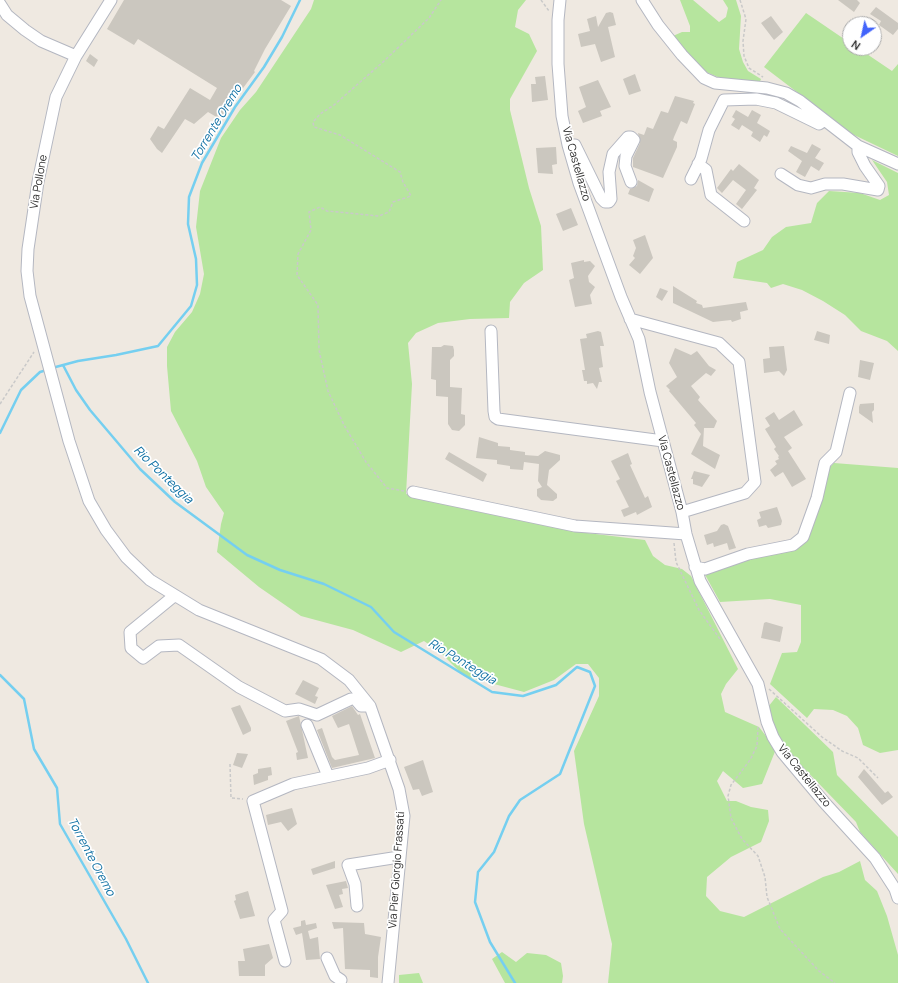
<!DOCTYPE html>
<html>
<head>
<meta charset="utf-8">
<style>
  body { margin:0 }
  #map { position:relative; width:898px; height:983px; overflow:hidden; background:#efe9e1; font-family:Manrope,sans-serif }
  canvas { display:block }
  .north { position:absolute; left:842px; top:16px; width:40px; height:40px; box-sizing:border-box; background:#fff; border:1px solid #ababab; border-radius:50%; rotate:214deg; font-size:11px; font-weight:700; line-height:16px; text-align:center; color:#2e2e2e }
  .north::after { content:''; display:block; margin:auto; width:14px; height:18px; background:#4264fb; clip-path:polygon(50% 0,100% 100%,50% 72%,0 100%) }
</style>
</head>
<body>
<div id="map">
<canvas width="898" height="983"></canvas>
<div class="north">N</div>
</div>
<script>
const g = document.querySelector('canvas').getContext('2d');
g.lineJoin = 'round';
function fill(path, color) {
  g.fillStyle = color;
  g.fill(path, 'evenodd');
}
function poly(rows) {
  const path = new Path2D();
  for (const r of rows) {
    path.moveTo(r[0], r[1]);
    for (let i = 2; i < r.length; i += 2) path.lineTo(r[i], r[i + 1]);
  }
  return path;
}
function strokePath(path, color, width, dash) {
  g.strokeStyle = color;
  g.lineWidth = width;
  g.lineCap = dash ? 'butt' : 'round';
  g.setLineDash(dash || []);
  g.stroke(path);
}
function write(font, color, halo, rows, align = 'center') {
  g.font = font + ' Manrope,sans-serif';
  g.lineWidth = 3.5;
  g.setLineDash([]);
  g.textBaseline = 'middle';
  g.strokeStyle = halo;
  g.fillStyle = color;
  for (const [text, x, y, turn = 0] of rows) {
    g.save();
    g.translate(x, y);
    g.rotate((+turn || 0) * Math.PI / 180);
    g.textAlign = isNaN(turn) ? turn : align;
    if (halo) g.strokeText(text, 0, 0);
    g.fillText(text, 0, 0);
    g.restore();
  }
}
fill(poly([
  [314,0,526,0,518,10,515,27,529,34,537,51,510,99,510,110,529,188,541,226,543,270,524,283,510,302,509,318,470,319,438,323,416,333,408,343,412,384,406,494,579,532,645,540,653,556,665,565,682,569,691,576,738,669,726,684,721,694,725,712,759,727,776,749,762,784,743,788,723,771,717,781,727,801,736,801,751,807,768,810,769,821,761,842,731,857,707,877,706,896,720,911,744,917,823,877,839,872,860,861,865,880,877,891,887,916,898,955,898,983,608,983,612,944,584,824,574,751,599,696,599,678,588,664,576,664,554,680,524,692,464,676,440,652,424,641,401,652,353,630,301,616,259,587,217,552,221,524,224,513,206,487,197,461,171,411,167,366,167,347,175,332,192,312,200,294,204,274,196,227,200,191,221,138,240,110,256,92,311,9],
  [680,0,693,0,719,22,726,17,728,8,723,0,736,0,741,16,739,49,743,62,748,71,761,79,759,84,720,78,704,71,688,54,673,36,682,32,690,32,690,26],
  [806,13,850,43,850,48,858,48,892,71,898,64,898,156,852,134,764,67],
  [872,160,898,173,898,351,887,341,861,331,845,315,823,301,802,290,783,284,771,288,767,283,733,278,737,262,763,250,772,237,786,227,811,223,817,203,829,191,860,193,880,200,889,195,887,182],
  [834,463,898,468,898,750,880,753,863,745,858,728,847,716,833,710,814,709,807,718,770,684,782,653,797,652,801,642,801,605,770,599,720,602,703,571,800,545,828,469],
  [776,697,833,752,837,775,898,837,898,874,860,832,856,822,796,760,776,732,768,707],
  [502,952,516,962,527,953,546,955,561,963,563,976,562,983,505,983,492,959],
  [419,973,423,983,399,983,399,975]
]), '#b6e59e');
strokePath(poly([
  [63,365,76,390,90,410,140,469,175,502,247,555,280,570,324,584,371,607,394,632,492,692,523,696,556,685,577,667,590,672,595,686,560,774,520,800,509,816,494,852,478,872,475,902,490,942,515,983],
  [52,368,78,361,116,355,158,346,191,306,197,285,196,259,188,224,189,197,202,163,235,107,264,67,282,37,300,0],
  [0,433,21,390,40,372,47,370],
  [0,675,24,699,34,749,57,788,60,824,126,939,148,983]
]), '#75cff0', 2.5);
fill(poly([
  [124,0,281,0,291,6,265,49,254,71,255,72,220,119,208,112,194,124,185,119,162,153,157,149,150,139,158,126,164,129,190,88,210,100,217,88,138,39,134,45,107,29],
  [838,0,857,0,860,3,854,12],
  [876,7,898,23,898,29,893,35,879,25,881,21,870,14],
  [610,12,613,13,616,25,608,27,615,57,601,62,595,44,581,47,578,34,590,31,587,19,596,16,598,27,606,13],
  [771,16,783,32,774,40,761,23],
  [90,54,98,60,94,67,86,61],
  [635,74,641,91,629,95,623,79],
  [545,76,548,100,532,102,531,84,536,84,535,77],
  [598,80,611,107,600,111,602,116,583,123,578,111,586,107,579,87],
  [675,96,694,101,693,103,695,104,687,124,681,121,674,137,673,140,677,142,677,147,663,178,633,167,633,158,640,143,638,133,644,135,647,127,653,129,661,111,668,113],
  [736,110,748,117,752,110,761,115,757,123,770,131,767,137,764,135,760,142,751,136,753,132,742,125,739,130,731,125,735,119,732,117],
  [812,144,821,149,815,158,824,163,819,171,811,166,805,177,796,172,802,161,788,151,791,146,807,153],
  [556,147,557,164,552,165,553,174,538,173,536,148],
  [739,164,759,180,754,188,757,190,742,209,736,204,746,190,733,180,722,193,717,188,731,169,733,171],
  [638,180,654,189,649,202,628,194,630,189,637,186],
  [571,208,578,225,563,231,556,214],
  [645,235,653,258,640,274,629,265,635,258,633,256,636,248,633,240],
  [584,260,584,262,590,261,595,266,588,276,589,282,595,287,590,295,592,304,575,307,569,280,574,278,571,263],
  [673,286,697,301,696,303,702,305,703,308,746,302,748,310,740,312,741,319,732,322,731,320,713,322,673,303],
  [660,288,668,291,662,301,656,297],
  [598,331,601,332,604,346,600,346,603,367,599,368,602,382,599,382,597,389,593,383,587,384,587,381,584,381,582,370,585,370,580,339,587,338,586,334],
  [817,331,830,335,829,344,814,340],
  [444,345,453,346,454,350,454,356,450,360,450,387,462,388,461,414,465,415,465,425,459,431,452,430,448,424,448,397,436,396,436,380,431,379,432,347,441,347],
  [784,346,787,370,784,376,779,371,764,373,763,359,770,358,769,347],
  [675,348,691,355,697,351,709,366,716,370,711,376,706,373,691,386,700,397,698,400,717,421,714,428,704,428,703,446,720,455,715,469,691,454,701,434,694,425,696,423,669,391,670,390,666,386,677,377,669,363],
  [860,360,874,363,870,380,858,377],
  [874,403,874,410,872,412,873,423,859,413,859,407,860,404],
  [794,410,803,425,784,437,792,448,788,451,806,479,792,487,783,472,775,477,770,470,777,464,775,461,779,459,778,457,779,456,774,449,776,447,765,429,770,426,765,418,774,412,779,420],
  [479,437,498,443,498,446,510,447,510,450,525,452,525,455,538,456,545,451,560,455,560,460,549,470,547,485,557,494,557,498,553,501,541,500,537,496,537,489,542,487,538,481,539,464,524,462,523,470,510,469,510,466,497,464,497,460,476,458],
  [449,452,487,474,483,482,445,459],
  [628,453,632,464,630,465,645,498,648,496,652,507,637,515,636,512,624,517,621,510,629,507,616,481,620,479,611,461],
  [694,471,710,475,702,487,693,484,693,479,691,479],
  [777,507,782,521,781,525,768,528,766,525,759,527,757,520,761,518,759,512],
  [724,524,728,526,736,548,729,550,727,543,714,547,713,543,707,545,704,535,717,531,721,525],
  [766,622,783,627,780,642,761,638,764,623],
  [303,680,319,688,315,696,318,697,315,704,295,694],
  [240,705,251,728,251,731,243,735,231,708],
  [352,706,358,715,360,714,375,758,332,768,317,730,322,728,332,757,335,760,359,755,349,724,338,728,332,716],
  [299,716,308,758,297,760,296,753,298,752,286,721],
  [237,753,248,754,242,768,233,765],
  [423,760,433,792,422,796,419,789,413,790,404,767],
  [271,767,272,775,268,776,268,780,254,785,253,775,258,773,258,769],
  [864,769,885,793,888,791,893,797,882,805,858,777],
  [292,808,297,824,288,831,281,822,268,825,266,815],
  [335,861,335,868,313,875,311,869],
  [346,881,348,888,342,889,343,894,339,895,343,907,335,909,326,885],
  [248,891,255,916,240,919,234,901,236,900,235,895],
  [305,920,306,925,316,923,317,928,308,931,310,939,318,937,320,959,306,960,302,933,296,935,293,928,301,926,301,921],
  [332,922,364,923,365,934,381,937,378,957,378,978,370,977,370,970,345,969,343,928,334,929],
  [269,944,273,958,265,965,265,976,239,976,238,961,245,961,243,949]
]), '#cbc7bf');
const minor = poly([
  [111,0,76,56,56,97,38,182,28,249,27,271,30,296,69,441,89,501,106,530,126,557,150,580,199,610,321,659,349,680,370,706,399,789,404,816,388,983],
  [560,0,558,20,558,64,562,116,568,145,579,183,621,297,639,339,650,392,682,512,686,534,700,581,758,684,767,722,773,737,782,752,823,801,875,858,895,889,898,898],
  [642,0,658,25,682,55,704,78,715,83,767,88,786,93,800,101,858,146,898,164],
  [0,4,7,15,25,30,41,41,76,56],
  [568,145,575,145,601,198,605,202,609,202,611,199,609,172,613,154,628,137,631,137,634,140,626,156,625,166,631,182],
  [698,164,706,170,711,195,744,221],
  [781,174,798,185,811,188,825,184,843,184,878,190,879,186,865,166,858,152,858,146],
  [691,179,701,159,709,130,724,100,756,99,776,103,819,124,822,122],
  [630,319,719,343,739,362,755,482,745,493,682,512],
  [491,331,494,411,495,417,498,419,663,441],
  [413,492,575,526,686,534],
  [695,567,705,569,748,554,793,545,803,537,817,498,825,463,836,452,850,393],
  [174,596,130,632,131,648,143,658,159,646,179,645,239,687,285,711,299,709,317,715,351,699,355,699,361,706,370,706],
  [307,725,328,776],
  [357,906,355,884,348,865,399,857],
  [327,958,335,976,341,980],
  [285,961,274,920,282,911,253,801,293,784,368,768,390,760]
]);
strokePath(minor, '#b4b7c1', 13);
strokePath(poly([
  [541,0,549,11],
  [740,0,746,19,743,41,744,56,749,68,763,77],
  [0,404,34,352],
  [404,491,387,488,366,462,344,425,328,391,319,350,318,305,297,275,298,254,311,230,309,212,320,207,327,211,379,216,389,212,393,202,411,196,403,182,400,172,340,135,314,127,313,122,320,114,334,105,383,62,429,18,441,0],
  [674,543,676,562,699,610,720,639],
  [769,689,822,737,842,751,858,758,878,778],
  [758,727,757,746,750,760,731,785,728,796,731,818,742,839,758,856,765,877,767,897,780,929,819,971,835,983],
  [230,764,231,798,243,799]
]), '#c9c9c9', 1.5, [3, 2]);
strokePath(minor, '#fff', 11);
write('11px', '#2e2e2e', '#fff', [
  ["Via Castellazzo",576,164,74],
  ["Via Pollone",39,182,-80],
  ["Via Castellazzo",671,473,75],
  ["Via Castellazzo",804,776,51],
  ["Via Pier Giorgio Frassati",397,870,-86]
]);
write('italic 12px', '#0d6fa3', '#fff', [
  ["Torrente Oremo",217,123,-59],
  ["Rio Ponteggia",163,475,44],
  ["Rio Ponteggia",462,662,31],
  ["Torrente Oremo",91,857,62]
]);
</script>
</body>
</html>
